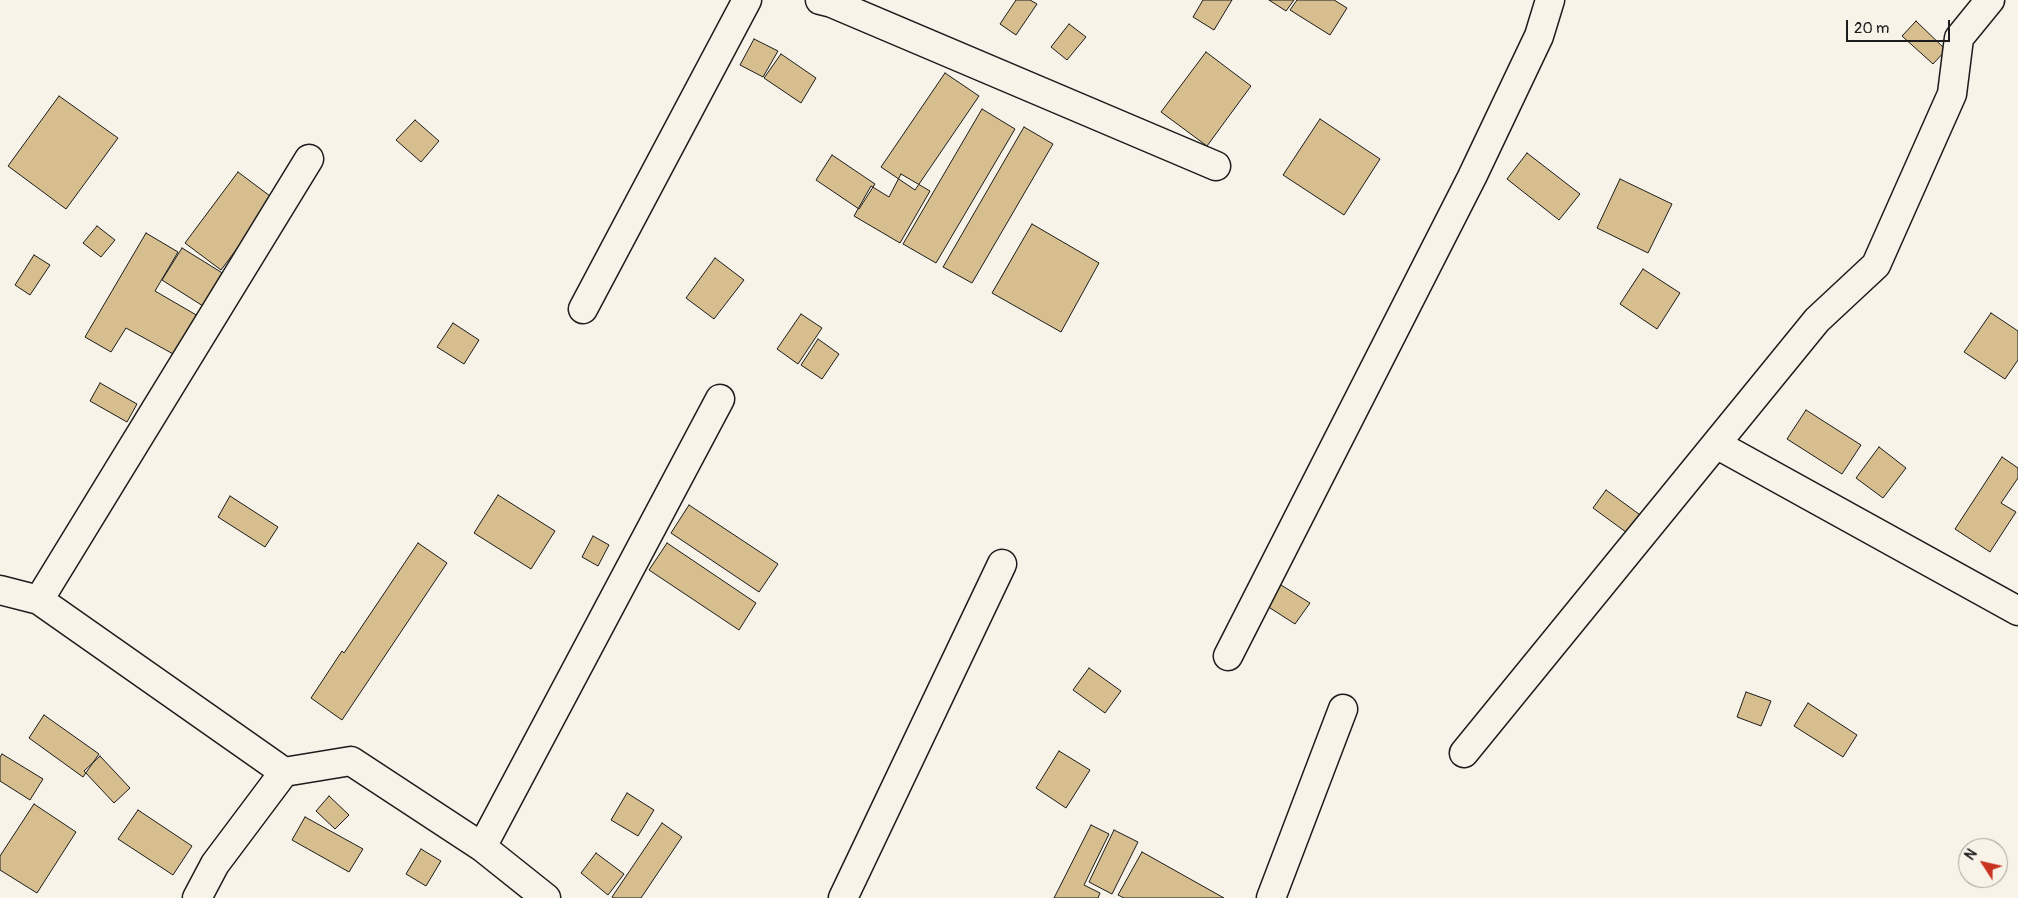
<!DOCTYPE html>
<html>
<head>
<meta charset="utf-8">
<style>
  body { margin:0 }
  #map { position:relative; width:2018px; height:898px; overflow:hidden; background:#f7f3e8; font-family:Pangolin,sans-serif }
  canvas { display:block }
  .north { position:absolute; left:1958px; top:838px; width:50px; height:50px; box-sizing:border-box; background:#f7f3e8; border:1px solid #9f9d96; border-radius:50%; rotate:305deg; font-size:14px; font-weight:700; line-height:20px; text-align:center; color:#1c1c1c }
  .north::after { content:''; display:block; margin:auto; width:18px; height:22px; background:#c8321e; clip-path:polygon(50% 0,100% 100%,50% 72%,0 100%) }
  .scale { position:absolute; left:1846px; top:20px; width:104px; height:22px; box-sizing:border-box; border:2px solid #1c1c1c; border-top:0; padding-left:6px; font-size:15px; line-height:18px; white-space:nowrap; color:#1c1c1c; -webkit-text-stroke:4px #f7f3e8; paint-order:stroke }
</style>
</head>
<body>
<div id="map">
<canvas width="2018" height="898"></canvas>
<div class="north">N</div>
<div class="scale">20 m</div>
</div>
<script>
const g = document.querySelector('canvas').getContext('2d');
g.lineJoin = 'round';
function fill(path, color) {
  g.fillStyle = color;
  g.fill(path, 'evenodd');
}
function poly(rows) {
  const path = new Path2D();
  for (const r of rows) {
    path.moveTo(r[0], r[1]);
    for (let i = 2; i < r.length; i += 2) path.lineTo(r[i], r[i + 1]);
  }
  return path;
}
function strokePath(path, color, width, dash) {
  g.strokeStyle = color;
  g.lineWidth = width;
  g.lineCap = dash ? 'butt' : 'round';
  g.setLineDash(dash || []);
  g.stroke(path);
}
const building = poly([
  [1016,0,1030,0,1037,4,1016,35,1000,24,1016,0],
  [1203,0,1232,0,1214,30,1193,17,1203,0],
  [1269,0,1294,0,1286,11,1269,0],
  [1297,0,1334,0,1347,8,1330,35,1290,10,1297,0],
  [1916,21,1946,50,1933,64,1902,36,1916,21],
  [1069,24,1086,37,1067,60,1051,47,1069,24],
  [754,39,778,51,763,77,740,65,754,39],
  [1206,52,1251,86,1207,146,1161,112,1206,52],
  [781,54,816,78,801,103,764,78,781,54],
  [945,73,979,96,915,190,881,167,945,73],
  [59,96,118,138,66,209,8,166,59,96],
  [982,109,1015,129,936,263,903,244,982,109],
  [1320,119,1380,159,1344,215,1283,175,1320,119],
  [415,120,439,141,421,162,396,140,415,120],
  [1024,127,1053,144,972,283,943,267,1024,127],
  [1527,153,1580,194,1559,220,1507,179,1527,153],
  [832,155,875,184,859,209,816,180,832,155],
  [238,172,274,199,221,270,185,243,238,172],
  [901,174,930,191,900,243,854,216,871,186,889,197,901,174],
  [1620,179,1672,204,1648,253,1597,228,1620,179],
  [1032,224,1099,263,1061,332,992,293,1032,224],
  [97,226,115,240,101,257,83,243,97,226],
  [146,233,178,252,155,291,198,316,175,355,126,328,111,352,85,337,146,233],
  [182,248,224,274,203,306,162,280,182,248],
  [34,255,50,265,30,295,15,285,34,255],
  [715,258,744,280,714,319,686,298,715,258],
  [1643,269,1680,293,1657,329,1620,304,1643,269],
  [1991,313,2018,331,2018,360,2005,379,1964,352,1991,313],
  [801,314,822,328,798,364,777,349,801,314],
  [453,323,479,340,464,364,437,347,453,323],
  [818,339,839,354,822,379,801,365,818,339],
  [100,383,137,404,127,422,90,401,100,383],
  [1806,410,1861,445,1842,474,1787,439,1806,410],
  [1879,447,1906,468,1883,498,1856,478,1879,447],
  [2002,457,2018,468,2018,478,2001,503,2016,512,1990,552,1955,529,2002,457],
  [1606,490,1643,517,1630,535,1593,508,1606,490],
  [498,495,555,531,531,569,474,533,498,495],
  [230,496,278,527,265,547,218,517,230,496],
  [689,505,778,564,759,592,671,533,689,505],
  [593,536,609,545,598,566,582,557,593,536],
  [418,543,447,563,342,720,311,698,342,651,344,653,418,543],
  [667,543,756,603,739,630,649,570,667,543],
  [1281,585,1310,603,1295,624,1267,606,1281,585],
  [1089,668,1121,691,1105,713,1073,690,1089,668],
  [1746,692,1771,701,1761,726,1737,717,1746,692],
  [1808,703,1857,735,1843,757,1794,726,1808,703],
  [44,715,99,754,83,777,29,738,44,715],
  [1059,751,1090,770,1066,808,1036,788,1059,751],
  [2,754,43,779,30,800,0,781,0,757,2,754],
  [100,756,130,788,114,803,84,771,100,756],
  [627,793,654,810,638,836,611,820,627,793],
  [329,796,349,815,335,829,316,811,329,796],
  [34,804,76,832,37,893,0,870,0,856,34,804],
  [138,810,192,846,173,875,118,839,138,810],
  [305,817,363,849,349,872,292,840,305,817],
  [662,823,682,837,641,898,614,898,612,897,662,823],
  [1091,825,1109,834,1084,885,1100,893,1098,898,1054,898,1091,825],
  [1114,830,1138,842,1112,894,1089,882,1114,830],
  [421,849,441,861,426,886,406,874,421,849],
  [1142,852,1224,898,1124,898,1118,895,1142,852],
  [596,853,624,874,608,895,581,873,596,853]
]);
fill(building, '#d7be8e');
strokePath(building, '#1c1c1c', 1);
const street = poly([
  [820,0,832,3,1216,166],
  [583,309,747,0],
  [1716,444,2018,611],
  [0,590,39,600,284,772,351,761,482,847,546,898],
  [39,600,309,159],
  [1228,656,1472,177,1539,36,1550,0],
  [1464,753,1817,320,1876,265,1952,94,1959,38,1990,0],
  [482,847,720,399],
  [197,898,215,864,284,772],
  [843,898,1002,564],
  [1271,898,1343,709]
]);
strokePath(street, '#1c1c1c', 31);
strokePath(street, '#f7f3e8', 28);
</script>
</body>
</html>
